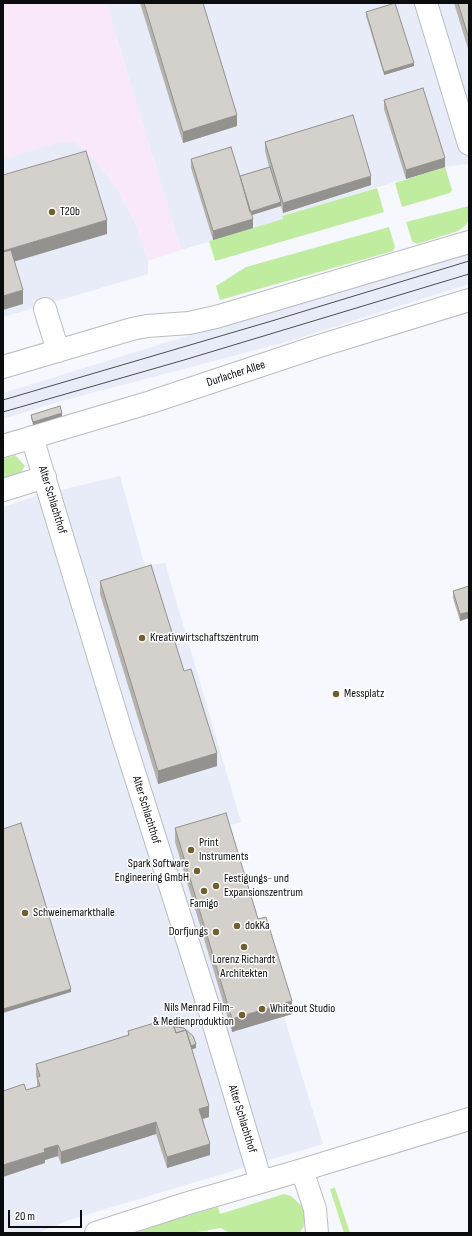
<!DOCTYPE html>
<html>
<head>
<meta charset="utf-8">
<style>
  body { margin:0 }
  #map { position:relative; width:472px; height:1236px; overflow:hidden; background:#f6f8fe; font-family:"Sofia Sans Condensed",sans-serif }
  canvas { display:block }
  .frame { position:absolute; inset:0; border:4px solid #0b0c0e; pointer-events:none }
  .scale { position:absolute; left:8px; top:1210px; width:74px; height:18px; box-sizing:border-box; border:2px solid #0b0c0e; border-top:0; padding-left:5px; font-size:12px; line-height:14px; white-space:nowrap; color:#0b0c0e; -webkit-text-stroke:3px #fff; paint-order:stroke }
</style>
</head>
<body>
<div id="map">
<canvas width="472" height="1236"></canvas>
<div class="frame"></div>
<div class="scale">20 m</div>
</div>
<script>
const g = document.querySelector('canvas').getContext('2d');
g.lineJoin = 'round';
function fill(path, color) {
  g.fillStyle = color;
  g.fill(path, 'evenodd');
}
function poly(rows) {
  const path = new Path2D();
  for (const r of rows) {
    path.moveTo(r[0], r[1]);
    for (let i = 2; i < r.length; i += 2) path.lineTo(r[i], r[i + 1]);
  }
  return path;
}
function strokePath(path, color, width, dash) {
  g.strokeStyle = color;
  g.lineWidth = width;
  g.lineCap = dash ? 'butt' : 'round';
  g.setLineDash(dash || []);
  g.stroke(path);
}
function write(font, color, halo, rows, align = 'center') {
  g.font = font + ' "Sofia Sans Condensed",sans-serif';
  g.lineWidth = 3;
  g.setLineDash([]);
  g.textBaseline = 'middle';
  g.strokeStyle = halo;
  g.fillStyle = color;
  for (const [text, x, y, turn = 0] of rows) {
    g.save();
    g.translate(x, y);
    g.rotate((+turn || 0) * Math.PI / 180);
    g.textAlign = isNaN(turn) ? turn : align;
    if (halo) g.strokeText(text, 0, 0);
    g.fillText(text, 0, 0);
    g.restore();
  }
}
fill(poly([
  [106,3,469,3,469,164,445,167,282,216,283,219,181,250],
  [61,141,75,142,94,159,115,185,136,224,148,261,148,274,3,317,3,159],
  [469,252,469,284,290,341,65,400,3,419,3,393,278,308],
  [120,476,145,566,165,563,241,822,227,826,258,932,266,930,292,1014,284,1017,323,1144,69,1220,38,1233,3,1233,3,507,39,495]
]), '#e8ecf9');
fill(poly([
  [3,3,106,3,181,250,148,261,136,224,115,185,94,159,75,142,61,142,3,159]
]), '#f9e8fa');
fill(poly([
  [445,167,452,190,450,193,402,207,395,183],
  [377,188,384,212,215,261,209,241,283,219,282,216],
  [469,206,469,220,466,225,458,231,417,244,412,241,406,222],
  [389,227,395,247,393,251,220,300,216,286,246,267],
  [15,455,25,466,19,476,3,481,3,459],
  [335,1188,350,1233,344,1233,330,1189],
  [284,1194,291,1196,301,1205,304,1211,304,1226,299,1233,230,1233,221,1228,192,1233,135,1233,173,1220,218,1207,220,1214]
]), '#c0ec9f');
const minor = poly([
  [426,3,469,144],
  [45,309,58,351],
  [3,367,132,329,147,326,189,323,216,317,469,242],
  [32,437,121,731,208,1005,261,1182],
  [3,446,151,402,316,347,469,300],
  [3,490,45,477],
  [302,1170,315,1209,317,1233],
  [96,1233,185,1204,302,1170,469,1119]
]);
strokePath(minor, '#babcc2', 24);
strokePath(minor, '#fff', 22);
strokePath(poly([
  [3,400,275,320,469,261],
  [3,412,184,360,469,274]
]), '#4c4d50', 1);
fill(poly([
  [140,3,203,3,237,126,183,143],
  [454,3,469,3,469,52],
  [366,12,414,66,384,75,366,16],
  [384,100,445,167,406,179,384,109],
  [265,142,371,185,283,213,281,206,251,215,253,228,213,240,191,168,191,159,240,176,269,167,265,151],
  [31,415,62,416,33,425,31,418],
  [100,581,184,671,217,766,158,784,100,594],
  [469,586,469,618,460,621,453,598,453,591],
  [175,828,258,919,292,1014,232,1032,175,842],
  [174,1027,196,1048,192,1049,209,1117,203,1119,210,1155,167,1168,156,1134,61,1164,58,1156,45,1160,45,1163,26,1090,37,1087,37,1079,36,1075,36,1064,128,1035,128,1031]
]), '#b6b3af');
fill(poly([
  [414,63,414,66,384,75,384,72],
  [237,115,237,126,183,143,183,132],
  [445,158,445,167,406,179,406,170],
  [371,176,371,185,283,213,283,203],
  [281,202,281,206,249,216,249,212],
  [253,219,253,228,213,240,213,231],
  [107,220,107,234,3,265,3,251],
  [23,290,23,304,3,310,3,296],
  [62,413,62,416,33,425,33,422],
  [469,612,469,618,460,621,460,614],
  [217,753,217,766,158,784,158,771],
  [71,989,71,992,3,1013,3,1009],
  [292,1001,292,1014,232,1032,232,1019],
  [196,1044,196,1048,189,1050,189,1046],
  [209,1106,209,1117,199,1120,199,1109],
  [156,1122,156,1134,61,1164,61,1152],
  [210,1144,210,1155,167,1168,167,1157],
  [58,1145,58,1156,45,1160,45,1163,3,1177,3,1165,44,1149]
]), '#94928e');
const building = poly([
  [144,3,203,3,237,115,183,132,144,3],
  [395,3,414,63,384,72,366,12,395,3],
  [458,3,469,3,469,39,458,3],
  [423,88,445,158,406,170,384,100,423,88],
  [353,115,371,176,283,203,265,142,353,115],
  [231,147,253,219,213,231,191,159,231,147],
  [86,151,107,220,3,251,3,175,86,151],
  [270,167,281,202,250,212,240,176,270,167],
  [11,250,23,290,3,296,3,252,11,250],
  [60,406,62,413,33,422,31,415,60,406],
  [151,565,184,671,191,669,217,753,158,771,100,581,151,565],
  [469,586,469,612,460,614,453,591,469,586],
  [226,813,258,919,266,917,292,1001,232,1019,175,828,226,813],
  [21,823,71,989,3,1009,3,829,21,823],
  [171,1018,176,1033,186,1030,209,1106,199,1109,210,1144,167,1157,156,1122,61,1152,58,1145,44,1149,45,1152,3,1165,3,1091,24,1084,26,1090,40,1086,37,1077,40,1076,36,1064,129,1035,128,1031,171,1018],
  [174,1027,176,1027,184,1028,193,1036,196,1044,191,1046,186,1030,176,1033,174,1027]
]);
fill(building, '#d4d0cb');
strokePath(building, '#94928e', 1);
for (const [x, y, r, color] of [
  [52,212,4,"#725f2e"],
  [142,638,4,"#725f2e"],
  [336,694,4,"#725f2e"],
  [191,850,4,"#725f2e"],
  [197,871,4,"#725f2e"],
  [216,886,4,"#725f2e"],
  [204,891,4,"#725f2e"],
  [25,913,4,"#725f2e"],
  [237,926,4,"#725f2e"],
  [216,932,4,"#725f2e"],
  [244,947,4,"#725f2e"],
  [262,1009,4,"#725f2e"],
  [242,1015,4,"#725f2e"]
]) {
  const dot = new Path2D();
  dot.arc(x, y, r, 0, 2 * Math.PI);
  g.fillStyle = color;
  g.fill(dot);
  strokePath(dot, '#fff', 1.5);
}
write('12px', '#0b0c0e', '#fff', [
  ["T20b",60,212],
  ["Kreativwirtschaftszentrum",150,638],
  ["Messplatz",344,694],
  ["Print",199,843],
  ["Instruments",199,857],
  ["Spark Software",189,864,"right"],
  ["Engineering GmbH",189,878,"right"],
  ["Festigungs- und",224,879],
  ["Expansionszentrum",224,893],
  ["Famigo",204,904,"center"],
  ["Schweinemarkthalle",33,913],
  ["dokKa",245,926],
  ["Dorfjungs",208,932,"right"],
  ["Lorenz Richardt",244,960,"center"],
  ["Architekten",244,974,"center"],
  ["Nils Menrad Film-",234,1008,"right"],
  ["& Medienproduktion",234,1022,"right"],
  ["Whiteout Studio",270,1009]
], 'left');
write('12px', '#0b0c0e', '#fff', [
  ["Durlacher Allee",236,374,-18],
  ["Alter Schlachthof",52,500,73],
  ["Alter Schlachthof",146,810,73],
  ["Alter Schlachthof",242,1119,73]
]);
</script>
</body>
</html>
